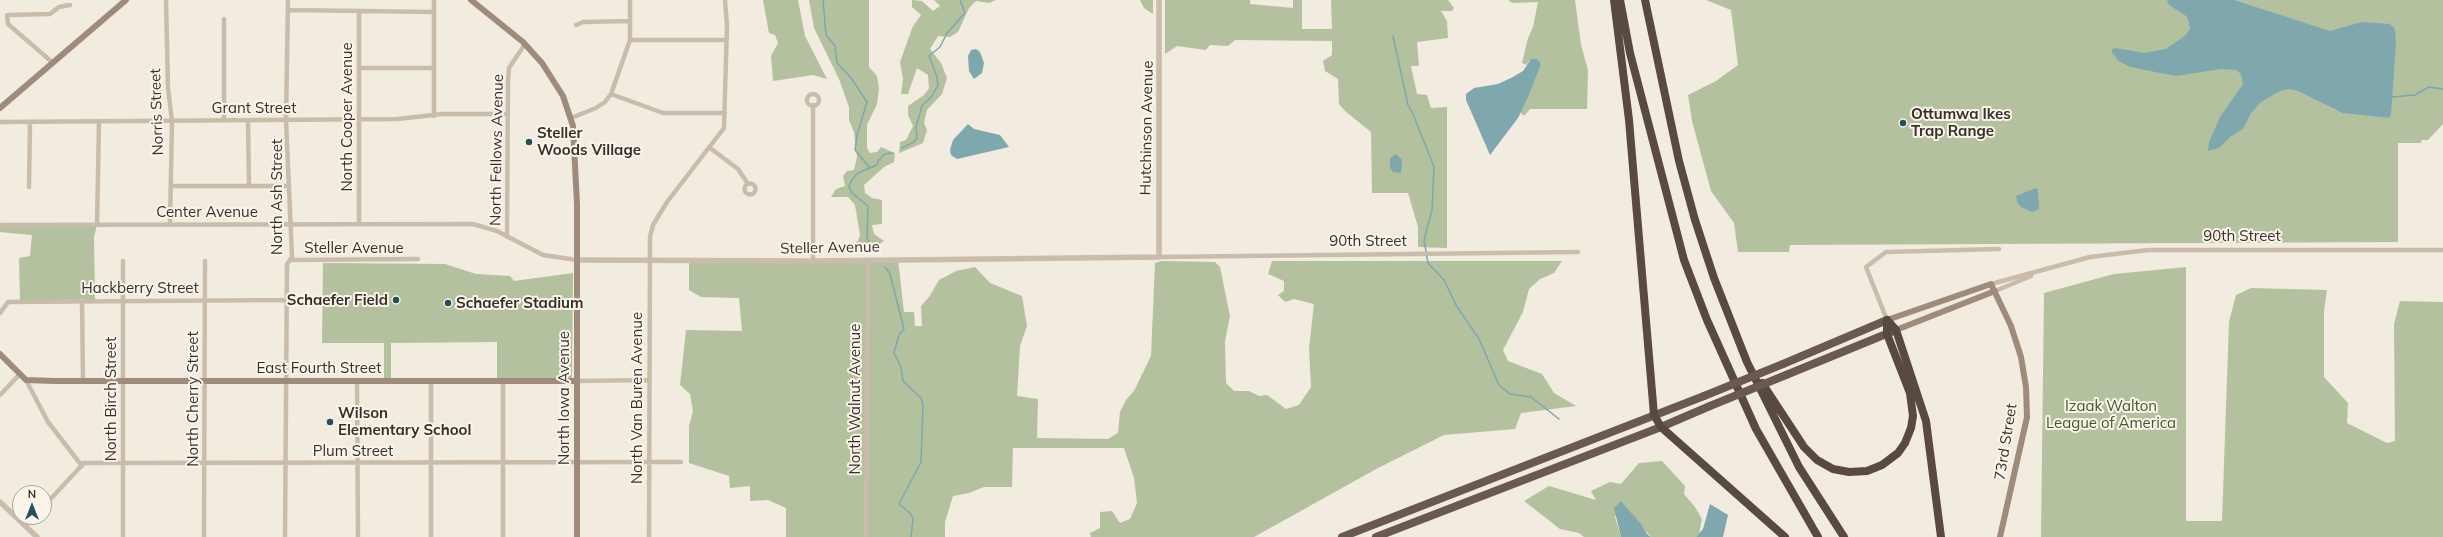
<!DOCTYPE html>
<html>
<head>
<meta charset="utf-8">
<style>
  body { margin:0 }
  #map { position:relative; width:2443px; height:537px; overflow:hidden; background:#f2ebdf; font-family:Mulish,sans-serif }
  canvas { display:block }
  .north { position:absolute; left:12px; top:485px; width:40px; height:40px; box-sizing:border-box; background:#faf4eb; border:1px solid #aca59e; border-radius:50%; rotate:0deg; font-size:11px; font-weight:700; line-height:16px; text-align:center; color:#382f2a }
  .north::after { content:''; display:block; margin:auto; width:14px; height:18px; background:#205058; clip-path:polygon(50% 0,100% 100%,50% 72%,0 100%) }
</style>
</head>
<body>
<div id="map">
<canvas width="2443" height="537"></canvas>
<div class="north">N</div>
</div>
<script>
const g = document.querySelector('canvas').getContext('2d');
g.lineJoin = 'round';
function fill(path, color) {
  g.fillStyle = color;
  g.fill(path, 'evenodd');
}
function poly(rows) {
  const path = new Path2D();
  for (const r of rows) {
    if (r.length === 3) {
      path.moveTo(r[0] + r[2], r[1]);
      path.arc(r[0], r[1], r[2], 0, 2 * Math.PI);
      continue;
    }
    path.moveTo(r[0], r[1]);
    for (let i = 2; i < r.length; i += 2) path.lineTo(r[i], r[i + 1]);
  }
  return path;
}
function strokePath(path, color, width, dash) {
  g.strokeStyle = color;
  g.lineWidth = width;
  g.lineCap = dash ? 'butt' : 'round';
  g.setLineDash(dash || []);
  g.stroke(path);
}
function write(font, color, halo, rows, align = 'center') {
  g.font = font + ' Mulish,sans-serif';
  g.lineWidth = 4;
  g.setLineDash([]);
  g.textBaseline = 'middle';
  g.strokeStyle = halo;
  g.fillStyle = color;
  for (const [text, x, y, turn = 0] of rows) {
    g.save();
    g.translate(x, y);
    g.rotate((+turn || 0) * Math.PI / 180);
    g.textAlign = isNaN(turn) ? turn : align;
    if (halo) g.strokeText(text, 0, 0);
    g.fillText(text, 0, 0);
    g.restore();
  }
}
fill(poly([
  [763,0,798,0,805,36,827,79,813,75,773,81,771,56,778,43,775,35,769,33],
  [809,0,869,0,869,67,877,76,879,89,877,104,867,125,867,148,870,153,877,152,881,147,895,153,894,162,884,167,864,185,865,193,872,198,882,200,882,224,872,225,874,234,884,241,870,251,848,253,849,246,858,241,860,235,855,205,848,197,831,197,836,189,845,186,843,176,847,171,854,170,857,157,854,132,849,120,849,107,839,79,814,28],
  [912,0,922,1,933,11,940,6,934,0,996,0,989,3,976,1,969,8,958,32,950,37,938,36,930,49,941,63,947,78,942,94,927,110,924,123,927,130,923,143,899,153,900,142,906,140,913,126,908,115,908,106,924,95,929,88,928,75,917,68,908,94,901,94,903,79,900,62,913,26,921,15,912,7],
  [1140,0,1153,0,1153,14,1144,8],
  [1165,0,1250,0,1250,4,1293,8,1293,0,1302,0,1302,29,1332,29,1331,0,1448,0,1454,8,1452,11,1441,11,1447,21,1448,38,1417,42,1419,66,1411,66,1417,94,1427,95,1431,108,1447,107,1447,248,1418,247,1418,227,1408,193,1372,193,1371,132,1345,111,1339,104,1338,79,1325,71,1323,61,1332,55,1332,41,1235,40,1228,46,1210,45,1206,50,1177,46,1165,54],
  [1508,0,1575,0,1581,45,1588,70,1587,109,1530,109,1524,116,1520,112,1539,66,1537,59,1531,59,1526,65,1522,63,1528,38,1533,27,1538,2,1512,3],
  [1706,0,2443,0,2443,124,2428,140,2422,140,2421,143,2398,143,2398,242,1790,245,1789,252,1738,252,1734,223,1711,191,1692,121,1688,95,1716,81,1738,65,1731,10],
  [0,225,97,225,94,237,95,300,20,301,19,258,30,256,32,235,0,232],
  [898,259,904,312,914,312,915,326,922,326,921,306,929,297,939,280,956,271,975,267,990,283,1022,296,1027,326,1020,346,1017,396,1038,399,1037,438,1108,439,1118,433,1120,412,1126,400,1134,391,1151,356,1155,263,1161,261,1215,262,1220,267,1230,316,1225,341,1226,383,1234,391,1249,391,1259,396,1267,395,1286,409,1299,405,1311,387,1309,348,1314,304,1294,299,1285,302,1278,295,1284,291,1284,281,1268,274,1272,261,1562,261,1554,273,1540,279,1529,289,1523,312,1503,350,1508,361,1542,374,1554,393,1576,406,1521,413,1515,429,1444,435,1378,468,1254,537,1091,537,1090,533,1100,528,1100,512,1112,511,1120,523,1130,519,1137,503,1134,478,1124,448,1013,448,1012,487,984,487,969,493,953,496,945,522,945,537,786,537,786,508,768,500,750,501,750,486,730,488,729,476,689,463,689,426,693,411,690,394,680,385,686,330,742,331,739,298,701,297,689,290,689,260],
  [323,263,445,264,476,274,510,276,514,281,573,273,572,378,497,379,497,342,391,343,391,379,384,379,384,343,322,343],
  [2186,267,2186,521,2222,521,2229,322,2236,295,2251,288,2327,290,2324,311,2324,377,2348,403,2347,423,2387,443,2395,441,2394,324,2400,301,2443,302,2443,537,2041,537,2044,293,2114,274],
  [1662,461,1685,486,1684,494,1695,507,1702,519,1699,534,1696,537,1651,537,1621,501,1615,517,1621,537,1584,537,1579,533,1560,529,1524,501,1549,486,1596,500,1591,491,1610,482,1621,484,1639,463]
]), '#b3c19f');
fill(poly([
  [2167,0,2234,0,2330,31,2362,22,2390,24,2395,29,2396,43,2391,115,2389,118,2343,113,2298,91,2289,89,2280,91,2261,102,2251,113,2243,129,2230,137,2219,148,2208,151,2209,142,2220,117,2243,84,2241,74,2236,70,2221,69,2176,76,2130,67,2119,61,2112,53,2112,49,2116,48,2144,53,2166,49,2186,35,2190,29,2189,22,2186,16,2169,5],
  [976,49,980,52,984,63,982,73,974,79,969,71,968,56,971,50],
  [1531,59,1537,59,1541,64,1528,97,1518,118,1490,155,1466,100,1466,94,1474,88,1498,84,1513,77,1523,71],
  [968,124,974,129,1000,135,1009,147,957,159,951,155,950,150,953,140],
  [1396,154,1402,160,1401,173,1393,172,1390,168,1390,158],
  [2036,188,2038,190,2039,209,2032,212,2021,207,2017,202,2016,196],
  [1621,501,1641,524,1648,535,1651,537,1621,537,1614,508],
  [1710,504,1728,515,1723,537,1696,537,1703,529]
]), '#7ea8ae');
strokePath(poly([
  [823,0,826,35,835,46,837,63,851,78,867,102,857,135,855,150,870,168],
  [1393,36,1408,105,1413,114,1434,167,1432,210,1424,240,1428,263,1444,280,1456,305,1479,339,1499,385,1510,394,1531,397,1559,419],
  [2392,97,2415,95,2429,87,2443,89],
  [902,148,914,142,917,138,916,127,922,106,932,96,938,85,937,77,929,56,940,47,947,33,965,13,960,0],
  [872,248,867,238,868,206,852,193,849,187,851,181,858,173,877,165,878,161,885,154,892,153],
  [885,267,890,274,904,329,899,335,894,353,901,367,903,381,921,398,923,405,921,462,899,504,911,514,913,519,911,537]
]), '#7ea8ae', 1.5);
strokePath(poly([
  [166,0,168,88,172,121,170,224],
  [434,0,434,116],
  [288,10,434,12],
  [224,19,224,120],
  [576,25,583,22,630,21],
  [630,40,726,40],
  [52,62,8,24,7,15,50,14,59,7,70,5],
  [359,68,434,68],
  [611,94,663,113,725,113],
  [813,100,6],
  [571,118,596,108,605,102,611,94,630,40,630,0],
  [248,120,249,186],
  [0,122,398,119,442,114,508,114],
  [710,148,738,169,748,184],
  [750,189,5.5],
  [171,186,289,186],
  [29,187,30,122],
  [359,223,359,11],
  [0,225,473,224,497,231,543,255,577,260],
  [97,225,99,122],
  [507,237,508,80,509,68,525,44],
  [1159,257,1578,252],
  [290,260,418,259],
  [813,261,813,105],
  [1991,284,2090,257,2148,250,2443,250],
  [1995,291,2031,276],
  [82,300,83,381],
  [0,313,8,302,286,300],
  [1887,320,1866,267,1886,252,1999,249],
  [26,380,48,422,82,466],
  [357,381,358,537],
  [503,381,503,537],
  [577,381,649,380],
  [0,395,20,374],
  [44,506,84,463,681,462],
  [25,526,34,517],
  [123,537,123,261],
  [204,537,205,261],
  [285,537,287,264,292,257,286,120,288,0],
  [431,537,431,381],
  [649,537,650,237,653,225,667,202,724,128,727,26,725,0],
  [866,537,868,260]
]), '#cabcab', 4.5);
strokePath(poly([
  [577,260,813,261,1159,257,1159,0],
  [0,502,37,537]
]), '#cabcab', 5.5);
strokePath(poly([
  [471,0,523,42,542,63,563,96,573,126,577,204,577,537],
  [0,108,126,0],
  [1887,320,1991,284,2011,326,2021,357,2026,387,2027,417,2000,537],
  [1896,330,1995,291],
  [0,354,26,380,54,381,577,381]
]), '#9e8b7c', 6);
strokePath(poly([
  [1783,364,1887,320],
  [1786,375,1896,330],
  [1342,537,1704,396],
  [1376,537,1661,427,1710,406]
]), '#69594e', 8);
strokePath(poly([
  [1614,0,1629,120,1654,415,1661,427,1785,537],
  [1620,0,1630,53,1684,260,1707,320,1756,429,1818,537],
  [1645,0,1679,161,1695,220,1714,278,1747,362,1799,467,1844,537],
  [1887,320,1896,330,1926,421,1941,537],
  [1762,383,1804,447,1817,460,1833,469,1849,472,1867,471,1882,465,1898,453,1905,443,1911,428,1913,416,1910,393,1887,334,1887,320]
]), '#594a41', 8);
strokePath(poly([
  [1704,396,1783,364],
  [1710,406,1786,375]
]), '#69594e', 8);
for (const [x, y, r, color] of [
  [1903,123,4,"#205058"],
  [529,142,4,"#205058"],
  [396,300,4,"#205058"],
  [448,303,4,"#205058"],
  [330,422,4,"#205058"]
]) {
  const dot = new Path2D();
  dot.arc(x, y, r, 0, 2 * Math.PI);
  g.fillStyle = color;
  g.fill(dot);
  strokePath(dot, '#faf4eb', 1.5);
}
write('15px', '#382f2a', '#faf4eb', [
  ["Grant Street",254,108],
  ["Norris Street",157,112,-92],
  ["North Cooper Avenue",347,117,-90],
  ["Hutchinson Avenue",1147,128,-89],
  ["North Fellows Avenue",497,150,-89],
  ["North Ash Street",277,197,-90],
  ["Center Avenue",207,212],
  ["90th Street",2242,236],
  ["90th Street",1368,241],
  ["Steller Avenue",354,248],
  ["Steller Avenue",830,248,-1],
  ["Hackberry Street",140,288],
  ["East Fourth Street",319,368],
  ["North Iowa Avenue",564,398,-90],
  ["North Van Buren Avenue",637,398,-90],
  ["North Birch Street",111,399,-90],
  ["North Cherry Street",193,399,-90],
  ["North Walnut Avenue",855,399,-90],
  ["73rd Street",2006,442,-81],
  ["Plum Street",353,451]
]);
write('bold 15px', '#382f2a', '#faf4eb', [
  ["Ottumwa Ikes",1911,114],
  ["Trap Range",1911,131],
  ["Steller",537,133],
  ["Woods Village",537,150],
  ["Schaefer Field",388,300,"right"],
  ["Schaefer Stadium",456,303],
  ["Wilson",338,413],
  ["Elementary School",338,430]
], 'left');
write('15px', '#44562e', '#faf4eb', [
  ["Izaak Walton",2111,406],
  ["League of America",2111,423]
]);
</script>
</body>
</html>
